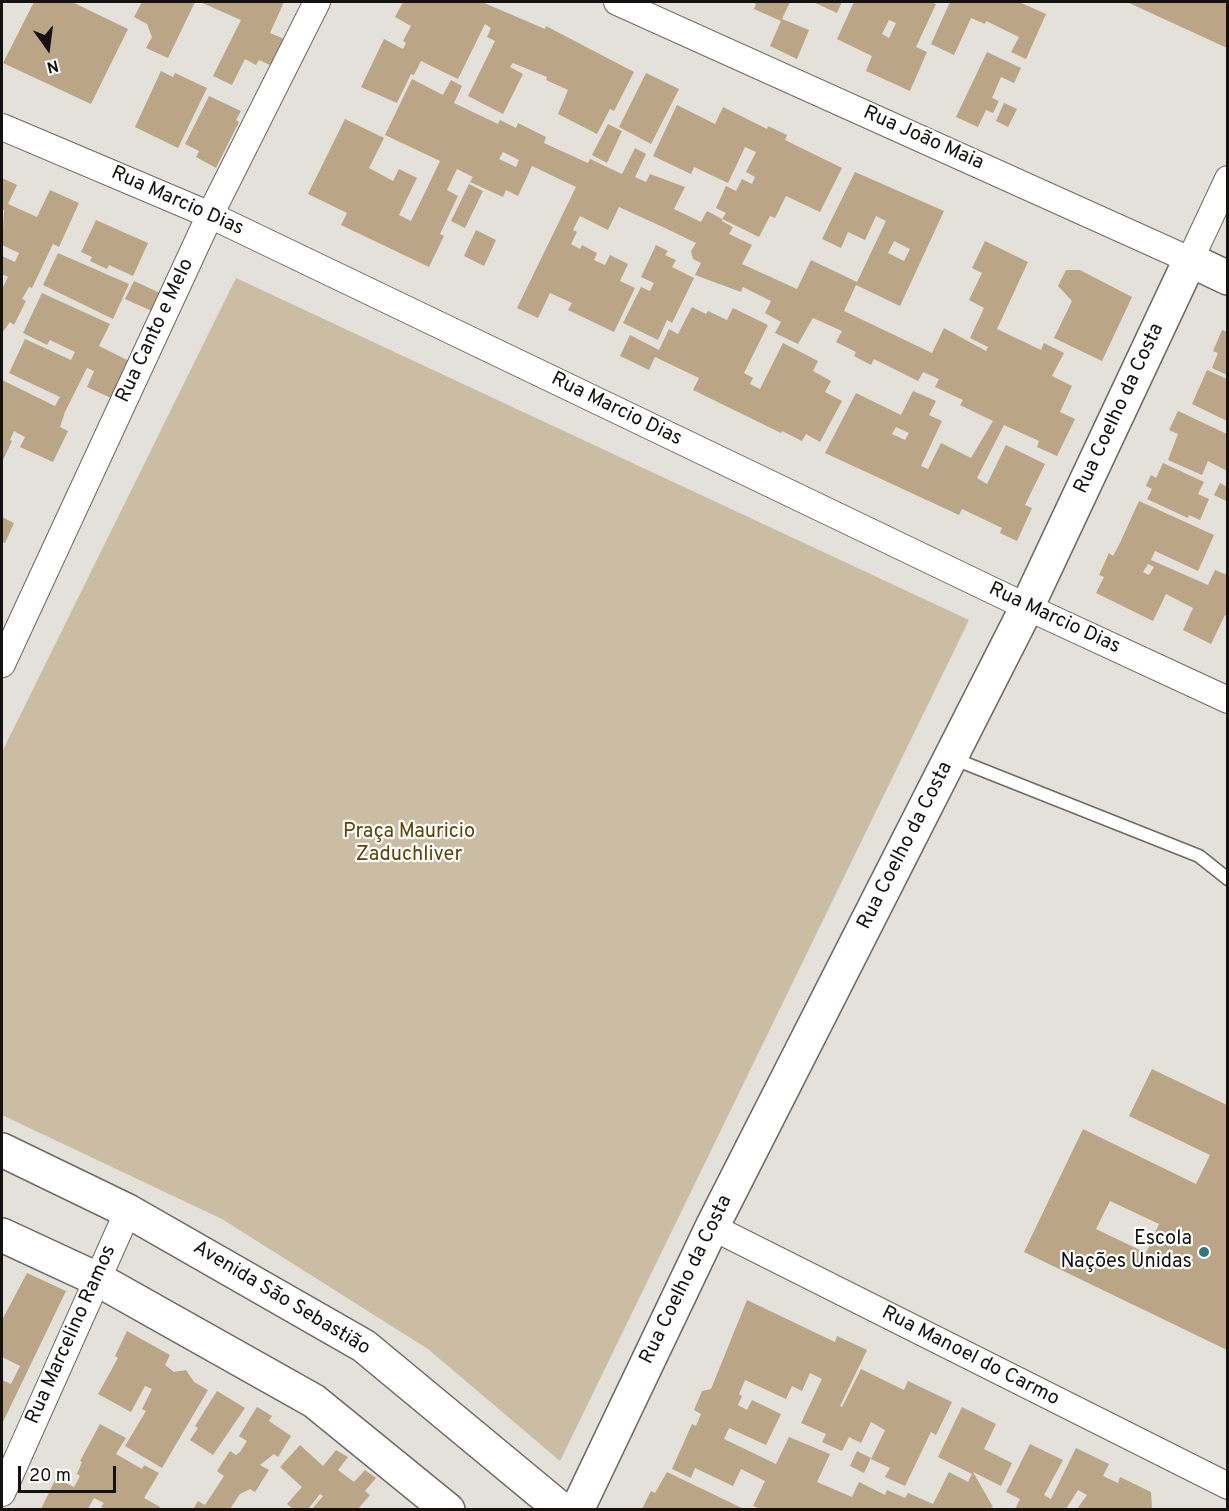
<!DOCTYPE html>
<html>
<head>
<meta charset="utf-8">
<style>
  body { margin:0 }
  #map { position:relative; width:1229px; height:1511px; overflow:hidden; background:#e4e0da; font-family:Overpass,sans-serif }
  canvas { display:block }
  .frame { position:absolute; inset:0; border:3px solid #131210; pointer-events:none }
  .north { position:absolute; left:18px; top:18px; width:60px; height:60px; -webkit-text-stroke:4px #fff; paint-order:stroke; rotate:166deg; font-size:16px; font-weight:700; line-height:24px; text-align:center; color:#131210 }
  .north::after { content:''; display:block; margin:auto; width:21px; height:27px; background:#131210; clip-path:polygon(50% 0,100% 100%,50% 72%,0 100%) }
  .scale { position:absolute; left:18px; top:1466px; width:98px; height:27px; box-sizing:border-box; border:3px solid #131210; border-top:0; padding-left:8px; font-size:18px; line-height:21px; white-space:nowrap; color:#131210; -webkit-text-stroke:4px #fff; paint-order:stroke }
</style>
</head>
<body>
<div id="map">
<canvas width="1229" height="1511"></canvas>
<div class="frame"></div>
<div class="north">N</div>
<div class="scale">20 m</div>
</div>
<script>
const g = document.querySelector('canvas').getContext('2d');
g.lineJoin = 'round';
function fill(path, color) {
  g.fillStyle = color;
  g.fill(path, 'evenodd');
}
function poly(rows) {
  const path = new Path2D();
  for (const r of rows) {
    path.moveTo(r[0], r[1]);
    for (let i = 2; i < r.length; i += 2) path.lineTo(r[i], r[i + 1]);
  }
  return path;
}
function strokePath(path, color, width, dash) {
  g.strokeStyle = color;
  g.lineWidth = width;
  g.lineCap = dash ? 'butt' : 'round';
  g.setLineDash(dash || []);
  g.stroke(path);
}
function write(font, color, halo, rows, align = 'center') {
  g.font = font + ' Overpass,sans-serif';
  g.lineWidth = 4.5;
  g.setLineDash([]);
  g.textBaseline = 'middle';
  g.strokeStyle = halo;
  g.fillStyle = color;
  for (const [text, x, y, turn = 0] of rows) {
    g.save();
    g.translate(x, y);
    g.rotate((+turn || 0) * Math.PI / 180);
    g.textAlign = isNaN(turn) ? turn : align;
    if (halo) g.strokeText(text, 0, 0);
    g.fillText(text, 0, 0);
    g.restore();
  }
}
fill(poly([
  [236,278,969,620,560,1461,428,1349,222,1219,2,1115,2,752]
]), '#cbbca4');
fill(poly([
  [34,2,72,2,128,29,91,104,3,63],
  [142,2,195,2,168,58,146,48,152,37,147,24,134,17],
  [200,2,284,2,270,33,284,39,272,66,259,60,256,65,245,59,232,85,213,76,241,20],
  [403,2,482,2,545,29,546,26,634,72,614,111,610,109,597,134,558,114,568,90,546,80,547,77,513,63,510,67,523,74,503,114,468,96,495,41,487,37,491,28,485,24,458,79,421,61,414,75,411,74,397,103,361,87,384,39,403,49,406,43,403,41,411,26,395,17],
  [751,2,790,2,782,19,809,30,797,59,770,46,781,21,754,9,756,4],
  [813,2,842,2,837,13],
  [854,2,930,2,936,4,916,47,927,52,910,91,866,71,872,56,837,39],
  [889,20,896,23,889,38,882,34],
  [950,2,1019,2,1046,14,1026,59,1011,52,1019,37,986,21,985,24,971,18,954,55,931,44],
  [1127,2,1227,3,1227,48],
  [987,52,1021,68,1014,83,1001,77,992,98,999,101,993,113,986,110,978,127,956,117],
  [161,71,173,77,175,73,207,88,178,148,135,127],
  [646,73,679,89,651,144,619,127],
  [412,79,443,95,451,80,462,86,454,103,498,124,500,120,516,128,518,123,546,137,544,143,588,163,590,159,622,174,635,148,646,154,635,177,646,182,650,174,685,187,674,209,701,222,707,211,722,219,722,221,733,227,729,234,752,245,742,264,797,289,811,260,857,282,886,221,876,216,865,240,848,232,841,248,822,239,855,172,944,211,900,306,856,285,844,311,932,353,944,328,986,351,988,347,970,338,984,308,969,300,982,273,972,268,985,241,1028,262,997,329,1041,350,1044,343,1064,353,1052,376,1072,386,1060,412,1075,419,1057,456,1037,447,1039,441,1004,425,977,478,987,484,1006,445,1045,464,1025,505,1032,508,1017,541,1000,533,1002,528,962,509,959,515,825,453,856,393,901,415,913,391,936,401,929,415,942,421,921,466,928,469,941,443,971,458,993,421,960,405,963,400,935,387,939,379,923,372,918,381,874,359,871,365,854,356,856,352,836,342,842,331,813,318,798,344,775,333,781,322,765,313,771,301,743,287,741,292,695,275,701,263,693,259,691,251,696,243,665,228,619,207,608,230,580,216,573,230,577,232,571,244,580,249,582,245,597,253,594,260,605,265,610,255,628,264,620,281,635,288,614,332,568,310,572,303,550,293,538,318,517,308,576,187,532,166,518,196,506,190,503,197,470,182,473,177,457,169,447,190,458,196,440,234,444,236,429,267,341,225,347,213,308,194,345,119,384,138,369,168,393,181,399,169,417,178,399,215,411,221,429,184,440,161,385,135],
  [503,152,519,160,516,167,499,159],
  [894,241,910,249,904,261,888,253],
  [896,427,909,433,905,440,892,434],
  [209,96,241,111,236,120,239,122,216,168,196,157,199,151,185,144],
  [1004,103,1017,109,1008,127,996,121],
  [677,105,715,124,723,107,767,129,768,126,787,135,785,140,842,168,820,212,786,196,775,218,770,216,759,237,722,219,726,213,716,208,726,186,736,191,742,179,752,184,755,177,746,172,756,152,745,147,728,183,694,167,691,174,653,156],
  [608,124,622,131,607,163,592,155],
  [2,178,17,185,8,204,37,217,50,190,79,203,59,247,53,244,32,288,29,287,22,299,26,301,14,325,10,322,2,333,2,289,8,277,2,274,2,256,15,262,19,253,2,245,4,210,2,209],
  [469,184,483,191,465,228,451,221],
  [96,220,148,243,133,276,109,265,107,269,90,261,92,257,81,252],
  [476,230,496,240,484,266,464,256],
  [656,245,668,251,665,255,676,260,672,267,694,278,672,323,667,320,658,340,623,323,641,287,650,291,654,283,641,277],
  [58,253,129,284,113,319,43,285],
  [1066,270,1080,270,1132,297,1102,361,1054,338,1072,301,1058,286],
  [134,281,162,294,154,312,125,299],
  [42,293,110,324,99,346,129,361,111,398,87,387,94,371,87,368,65,412,60,427,68,431,53,462,20,447,25,437,14,431,10,440,12,441,2,462,2,380,55,406,60,397,9,373,25,339,71,360,75,352,50,340,47,345,23,333],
  [692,307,706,314,708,311,727,320,733,308,768,325,744,373,753,378,750,384,760,389,783,343,818,361,813,371,831,381,825,392,842,401,820,442,806,434,802,441,782,431,781,433,693,390,699,378,655,357,649,370,620,356,630,335,659,350,669,329,678,334],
  [1222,330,1227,332,1227,375,1212,368,1218,353,1213,351],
  [1207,370,1227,379,1227,421,1192,404],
  [1178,411,1227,434,1227,471,1208,461,1202,475,1168,460,1178,434,1169,430],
  [1163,463,1204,482,1198,494,1209,499,1200,520,1189,515,1188,518,1147,499,1152,489,1146,486,1151,475,1156,478],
  [1220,483,1227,487,1226,501,1214,495],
  [1139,501,1214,535,1198,571,1155,551,1151,560,1208,585,1215,570,1227,575,1227,616,1225,615,1211,644,1183,630,1193,608,1166,594,1153,621,1096,593,1104,577,1099,575,1109,553,1113,556,1119,545],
  [1148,564,1154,567,1149,575,1143,572],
  [2,517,14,523,5,543,2,542],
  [1152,1069,1227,1105,1227,1350,1024,1252,1083,1129,1196,1184,1210,1155,1129,1116],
  [1110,1201,1159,1224,1146,1253,1096,1229],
  [27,1273,66,1291,2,1424,2,1380,11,1384,20,1366,2,1357,2,1320],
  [747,1300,835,1342,837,1336,867,1350,840,1406,842,1407,861,1369,904,1390,908,1381,952,1402,936,1435,931,1432,905,1486,885,1477,890,1468,871,1459,885,1430,871,1422,861,1443,849,1437,842,1451,822,1442,826,1434,801,1423,822,1379,810,1373,802,1391,792,1386,786,1399,745,1380,739,1394,742,1396,738,1405,747,1410,752,1400,781,1414,766,1445,729,1428,724,1439,776,1464,789,1437,830,1454,817,1482,852,1497,859,1482,885,1495,887,1490,905,1498,908,1493,933,1504,949,1472,968,1482,972,1474,938,1457,962,1407,996,1424,984,1449,1012,1463,1001,1486,973,1472,993,1507,989,1509,760,1509,753,1506,765,1481,741,1469,733,1486,695,1468,691,1478,672,1469,692,1424,696,1426,701,1414,694,1410,702,1391,711,1389],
  [127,1331,170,1355,165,1365,174,1372,186,1370,194,1382,208,1390,162,1468,125,1446,146,1411,142,1409,152,1389,145,1386,131,1412,98,1394,118,1358,115,1356],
  [217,1391,245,1408,213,1455,190,1440,198,1428,195,1426],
  [257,1407,272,1416,269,1421,291,1436,278,1457,274,1454,260,1465,269,1470,255,1492,250,1489,240,1494,230,1509,193,1509,198,1501,205,1505,224,1476,217,1471,230,1451,236,1455,240,1452,247,1441,239,1436],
  [100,1424,126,1438,116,1454,142,1469,144,1465,159,1473,144,1498,160,1507,159,1509,106,1509,101,1507,104,1503,94,1498,88,1509,41,1509,56,1478,74,1487,80,1476,77,1474,82,1462,80,1461],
  [1030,1444,1063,1460,1044,1495,1051,1499,1076,1448,1109,1464,1103,1476,1118,1483,1120,1477,1151,1492,1152,1509,1077,1509,1087,1495,1078,1490,1066,1509,1015,1509,1020,1499,1006,1492],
  [300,1445,323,1466,336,1450,348,1457,338,1470,354,1482,365,1470,376,1478,365,1491,370,1495,358,1509,312,1509,323,1496,320,1494,308,1509,293,1509,287,1504,302,1487,280,1467],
  [857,1451,871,1458,864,1473,850,1466],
  [667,1472,696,1486,744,1509,642,1509,651,1491,655,1493]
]), '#baa686');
const lane = poly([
  [952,758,1199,856,1228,879]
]);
const street = poly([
  [617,2,1190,260,1228,179],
  [2,127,210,215,1027,607,1228,700],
  [2,664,210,215,317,2],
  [712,1227,1228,1486],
  [2,1493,128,1211]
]);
const secondary = poly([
  [2,1150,128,1211,364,1346,562,1510],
  [2,1235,97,1279,314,1401,448,1510],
  [577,1510,712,1227,1027,607,1190,260,1228,278]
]);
strokePath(lane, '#6c6964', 15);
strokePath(street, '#6c6964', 28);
strokePath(secondary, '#6c6964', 36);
strokePath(lane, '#fff', 12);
strokePath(street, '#fff', 26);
strokePath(secondary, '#fff', 33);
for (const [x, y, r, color] of [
  [1204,1252,6,"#2f7681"]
]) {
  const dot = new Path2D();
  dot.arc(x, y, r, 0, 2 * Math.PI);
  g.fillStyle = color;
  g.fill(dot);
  strokePath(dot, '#fff', 2);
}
write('20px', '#131210', '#fff', [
  ["Rua João Maia",923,139,24],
  ["Rua Marcio Dias",177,202,24],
  ["Rua Canto e Melo",156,331,-65],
  ["Rua Coelho da Costa",1120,409,-65],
  ["Rua Marcio Dias",616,410,26],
  ["Rua Marcio Dias",1054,619,25],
  ["Rua Coelho da Costa",906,846,-63],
  ["Rua Coelho da Costa",687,1280,-64],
  ["Avenida São Sebastião",281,1299,31],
  ["Rua Marcelino Ramos",72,1335,-66],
  ["Rua Manoel do Carmo",970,1357,27]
]);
write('20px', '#5e4307', '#fff', [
  ["Praça Mauricio",409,833],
  ["Zaduchliver",409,856]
]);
write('20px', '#131210', '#fff', [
  ["Escola",1192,1240],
  ["Nações Unidas",1192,1263]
], 'right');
</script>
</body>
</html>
